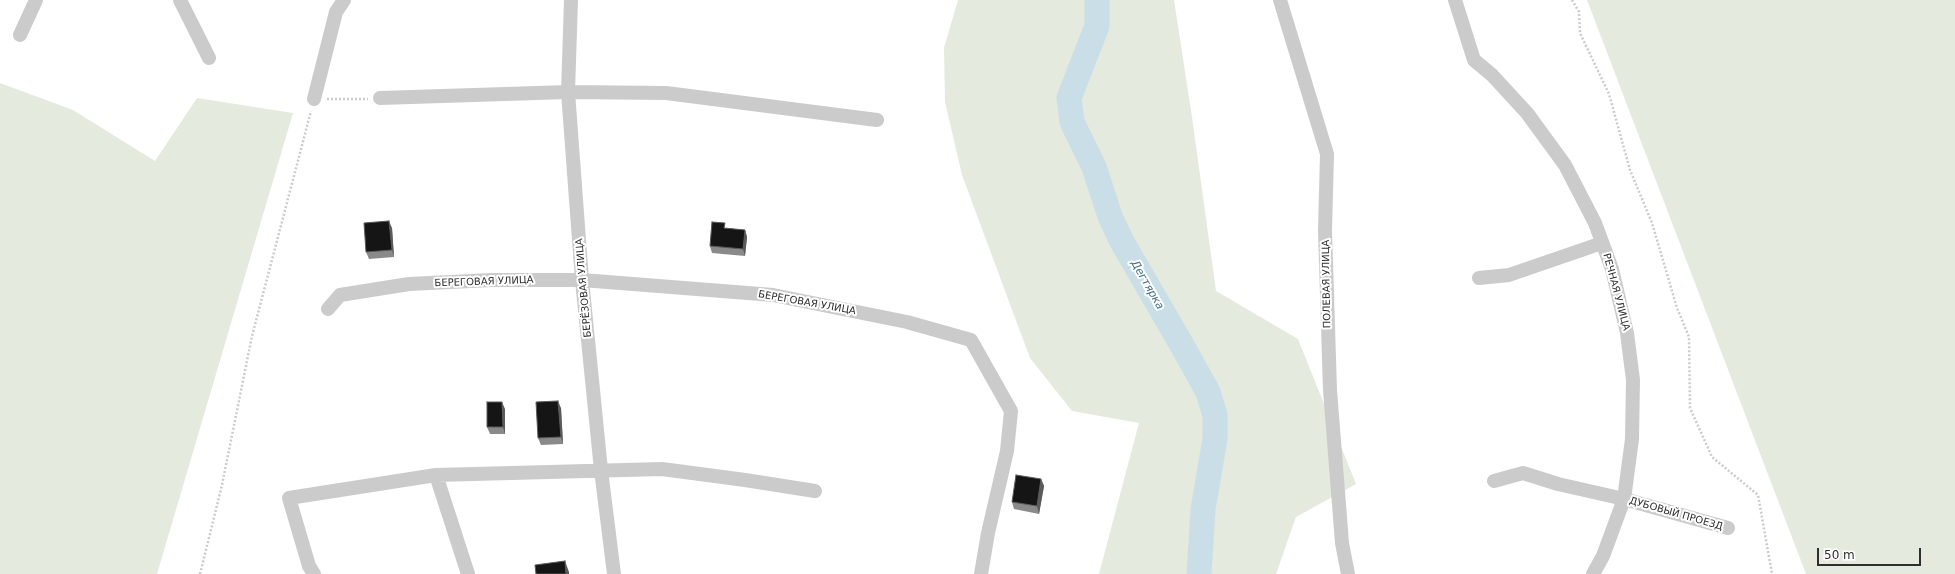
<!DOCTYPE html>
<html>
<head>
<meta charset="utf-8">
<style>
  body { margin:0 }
  #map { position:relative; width:1955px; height:574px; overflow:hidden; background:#fff; font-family:"DejaVu Sans",sans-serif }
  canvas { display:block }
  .scale { position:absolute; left:1817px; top:548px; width:104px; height:18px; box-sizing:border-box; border:2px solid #2e2e2e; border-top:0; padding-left:5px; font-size:12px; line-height:14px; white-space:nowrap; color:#2e2e2e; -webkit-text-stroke:3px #fff; paint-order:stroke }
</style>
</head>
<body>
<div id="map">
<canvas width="1955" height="574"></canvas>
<div class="scale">50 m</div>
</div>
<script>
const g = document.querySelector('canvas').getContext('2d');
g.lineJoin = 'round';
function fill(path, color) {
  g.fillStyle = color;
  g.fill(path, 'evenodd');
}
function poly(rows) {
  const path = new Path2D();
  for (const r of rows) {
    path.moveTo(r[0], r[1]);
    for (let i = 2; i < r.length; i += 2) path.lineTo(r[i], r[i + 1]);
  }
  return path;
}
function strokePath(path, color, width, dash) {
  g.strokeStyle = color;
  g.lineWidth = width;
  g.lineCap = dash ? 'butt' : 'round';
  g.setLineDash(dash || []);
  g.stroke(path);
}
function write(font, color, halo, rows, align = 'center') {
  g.font = font + ' "DejaVu Sans",sans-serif';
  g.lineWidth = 4;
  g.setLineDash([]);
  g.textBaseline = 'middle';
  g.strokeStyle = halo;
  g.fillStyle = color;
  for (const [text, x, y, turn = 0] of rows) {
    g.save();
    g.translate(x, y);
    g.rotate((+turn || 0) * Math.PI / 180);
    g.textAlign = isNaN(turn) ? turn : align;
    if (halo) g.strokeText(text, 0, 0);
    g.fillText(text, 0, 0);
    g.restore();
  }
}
fill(poly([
  [958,0,1174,0,1192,117,1216,291,1298,339,1356,484,1296,517,1276,574,1099,574,1139,423,1072,411,1030,358,962,175,945,102,944,48],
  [1587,0,1955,0,1955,574,1806,574],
  [0,83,73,110,155,161,197,98,293,113,157,574,0,574]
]), '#e4eadd');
strokePath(poly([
  [1097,0,1097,26,1069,98,1072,122,1094,167,1110,216,1121,240,1183,347,1208,392,1215,415,1215,439,1203,509,1199,574]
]), '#cadee8', 25);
strokePath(poly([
  [1572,0,1579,12,1580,33,1609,94,1630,170,1652,223,1677,308,1689,337,1690,408,1712,457,1758,495,1772,574],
  [327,99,368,99],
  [200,574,222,485,252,336,311,111]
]), '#cbcbcb', 2.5, [2, 2]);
strokePath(poly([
  [180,0,209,58],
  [571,0,568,92,582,280,601,470,614,574],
  [1280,0,1327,154,1325,231,1330,390,1342,543,1348,574],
  [1455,0,1474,60,1492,75,1527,113,1565,165,1595,223,1612,269,1627,333,1633,380,1632,439,1624,499,1603,556,1593,574],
  [20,35,36,0],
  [380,98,568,92,666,93,877,120],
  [314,99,336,12,344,0],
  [1479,278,1509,275,1602,243],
  [328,309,340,295,409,284,492,280,582,280,773,295,907,322,971,340,1011,411,1007,451,988,533,981,574],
  [436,475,468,574],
  [1494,481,1523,473,1558,484,1624,499,1728,528],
  [314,574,309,566,289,498,436,475,662,469,745,480,815,491]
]), '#cbcbcb', 14);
fill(poly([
  [392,228,394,257,369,259,366,252],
  [726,228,745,230,747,237,745,256,712,253,710,246],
  [561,408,563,444,541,445,538,438],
  [505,409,505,434,490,434,487,427],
  [1041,479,1044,486,1039,514,1014,509,1012,502]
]), '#8a8a8a');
fill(poly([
  [389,221,392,228,394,257,392,250],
  [745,230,747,237,745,256,743,249],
  [558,401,561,408,563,444,561,437],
  [502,402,505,409,505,434,503,427],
  [1041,479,1044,486,1039,514,1037,506],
  [565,561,569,572,569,574,566,574]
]), '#5b5b5b');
const building = poly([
  [389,221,392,250,366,252,364,223,389,221],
  [712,222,725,223,724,228,745,230,743,249,710,246,712,222],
  [558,401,561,437,538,438,536,402,558,401],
  [487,402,502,402,503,427,487,427,487,402],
  [1016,475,1041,479,1037,506,1012,502,1016,475],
  [565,561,566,574,536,574,535,565,565,561]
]);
fill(building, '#151515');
strokePath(building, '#5b5b5b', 1);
write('10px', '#2e2e2e', '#fff', [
  ["БЕРЕГОВАЯ УЛИЦА",484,282,-2],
  ["ПОЛЕВАЯ УЛИЦА",1327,284,-91],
  ["БЕРЁЗОВАЯ УЛИЦА",584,288,-95],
  ["РЕЧНАЯ УЛИЦА",1616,292,75],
  ["БЕРЕГОВАЯ УЛИЦА",807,303,10],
  ["ДУБОВЫЙ ПРОЕЗД",1676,514,16]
]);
write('italic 11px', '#437189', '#fff', [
  ["Дегтярка",1147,285,60]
]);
</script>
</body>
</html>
